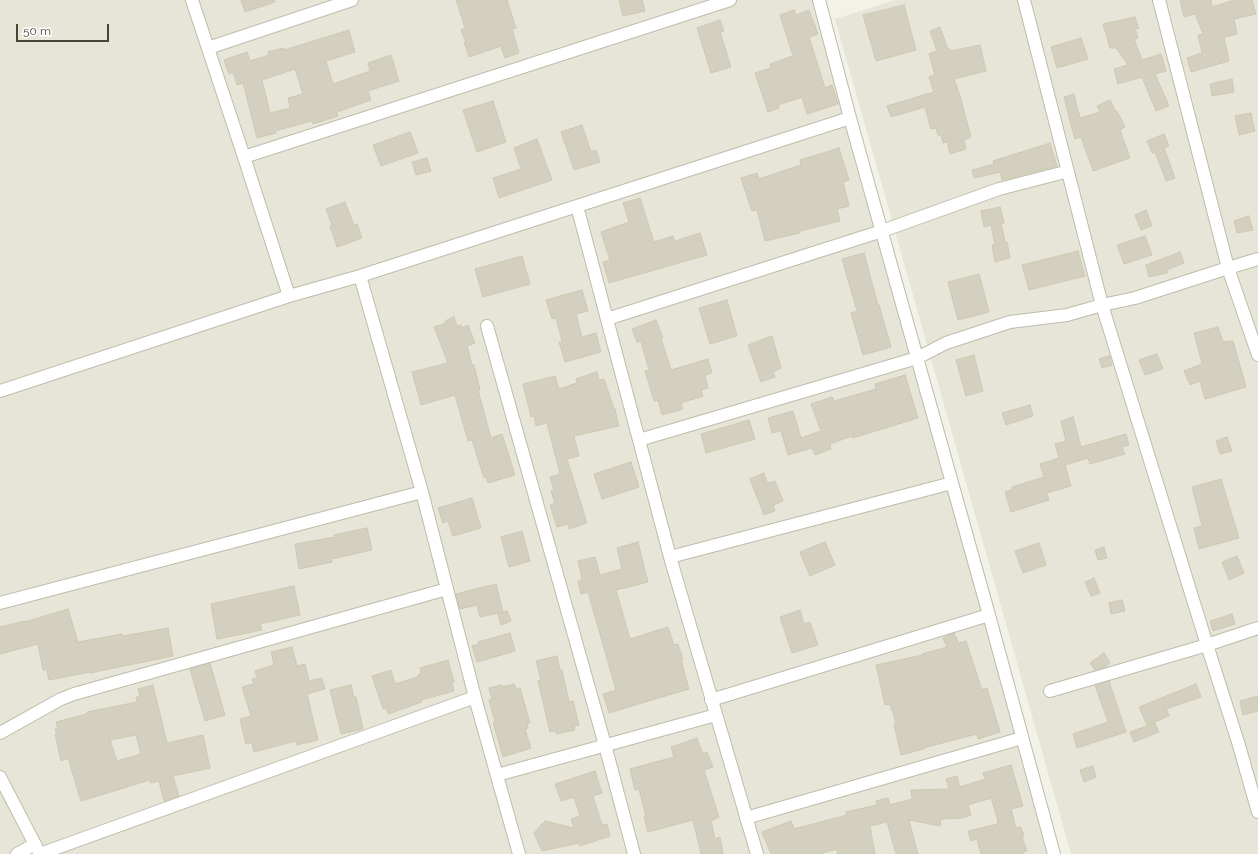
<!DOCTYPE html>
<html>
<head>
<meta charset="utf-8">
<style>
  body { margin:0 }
  #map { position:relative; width:1258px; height:854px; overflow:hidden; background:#f3f2e9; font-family:Raleway,sans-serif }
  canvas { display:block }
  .scale { position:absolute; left:16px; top:24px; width:93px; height:18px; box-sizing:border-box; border:2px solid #474437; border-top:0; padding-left:5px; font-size:12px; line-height:14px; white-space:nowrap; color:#474437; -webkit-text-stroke:3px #fff; paint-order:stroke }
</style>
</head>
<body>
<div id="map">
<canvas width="1258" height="854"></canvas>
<div class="scale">50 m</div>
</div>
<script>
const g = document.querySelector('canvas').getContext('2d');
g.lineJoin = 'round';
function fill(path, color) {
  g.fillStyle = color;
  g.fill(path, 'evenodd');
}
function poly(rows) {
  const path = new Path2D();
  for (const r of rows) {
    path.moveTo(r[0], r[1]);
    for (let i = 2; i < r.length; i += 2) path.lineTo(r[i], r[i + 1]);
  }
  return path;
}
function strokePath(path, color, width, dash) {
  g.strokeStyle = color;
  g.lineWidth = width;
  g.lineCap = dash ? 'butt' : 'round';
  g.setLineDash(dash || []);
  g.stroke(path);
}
fill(poly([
  [0,0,813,0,1052,854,0,854],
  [895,0,1258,0,1258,854,1071,854,835,19]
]), '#e7e5d7');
const building = poly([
  [241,0,274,0,275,2,245,12,241,0],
  [456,0,507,0,516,28,512,29,519,53,505,58,501,46,469,57,464,42,466,42,461,30,465,28,456,0],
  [619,0,642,0,645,11,623,16,619,0],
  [1180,0,1211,0,1212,7,1234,0,1252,0,1256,14,1234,19,1237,34,1224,37,1229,61,1191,72,1187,58,1202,53,1198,35,1203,34,1195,14,1184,17,1180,0],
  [904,5,916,50,876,61,863,15,904,5],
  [794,10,796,15,809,10,818,34,809,37,825,88,832,85,838,104,807,114,802,97,778,105,779,108,768,112,755,73,771,68,770,64,793,56,780,15,794,10],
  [1135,17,1139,29,1135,28,1138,38,1134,39,1142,60,1161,54,1166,71,1155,74,1169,106,1156,111,1142,77,1118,84,1114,69,1128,65,1116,48,1110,48,1103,24,1135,17],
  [720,20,724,31,720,32,731,67,711,73,697,28,720,20],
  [940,27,948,49,949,48,950,51,980,45,986,71,954,79,960,96,971,137,964,140,966,149,950,154,947,142,943,143,941,135,938,135,936,128,931,129,925,107,891,117,887,106,934,92,929,77,935,75,929,54,937,51,930,31,940,27],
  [349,30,355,52,326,61,333,84,370,71,368,63,391,55,399,81,368,91,371,100,337,112,338,116,313,124,312,121,275,131,276,133,257,138,243,83,237,85,233,72,229,74,224,60,247,52,250,61,269,55,268,52,283,48,284,50,349,30],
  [295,69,303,94,288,98,290,108,270,113,262,80,295,69],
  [1081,38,1088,59,1057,68,1051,47,1081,38],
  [1232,79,1234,92,1212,96,1210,84,1232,79],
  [1074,94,1080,118,1100,112,1097,106,1110,100,1116,112,1117,111,1125,127,1120,130,1130,158,1093,171,1081,137,1075,139,1070,121,1064,97,1074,94],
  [493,101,506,142,477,152,463,110,493,101],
  [1251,113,1255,131,1239,135,1235,116,1251,113],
  [582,125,591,152,596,150,600,162,574,170,561,132,582,125],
  [410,132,418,153,381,166,373,145,410,132],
  [1164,134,1169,146,1164,148,1175,178,1166,181,1155,152,1152,153,1147,141,1164,134],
  [537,139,552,180,499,198,493,178,521,169,514,148,537,139],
  [1050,143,1057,166,1002,180,1000,172,974,178,972,170,994,164,993,161,1050,143],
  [839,148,849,180,843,182,849,206,837,209,840,221,800,231,800,233,765,241,757,210,752,211,741,178,757,173,759,179,801,165,800,160,839,148],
  [427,158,431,171,416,175,412,162,427,158],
  [640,198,654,242,673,236,675,241,700,233,707,255,609,283,603,262,610,260,601,232,629,222,623,203,640,198],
  [345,202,354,225,357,224,362,238,337,247,330,226,332,225,326,209,345,202],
  [1000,207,1004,223,1001,223,1005,242,1007,242,1010,258,995,262,992,245,995,245,991,225,984,227,981,211,1000,207],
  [1146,210,1152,226,1141,230,1135,215,1146,210],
  [1249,216,1253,230,1237,233,1234,221,1249,216],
  [1145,236,1152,255,1124,264,1117,245,1145,236],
  [1078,251,1085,276,1029,290,1022,265,1078,251],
  [1180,252,1184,263,1167,270,1167,273,1149,277,1146,265,1180,252],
  [864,253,878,305,879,305,891,347,863,355,851,313,857,311,842,259,864,253],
  [522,256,530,284,483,297,475,269,522,256],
  [979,274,989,312,958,320,948,282,979,274],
  [582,290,588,311,576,314,582,337,596,333,601,352,565,362,559,342,562,341,556,318,552,319,546,300,582,290],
  [727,300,737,336,710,344,699,308,727,300],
  [454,317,457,326,461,325,462,328,468,325,475,343,467,346,472,365,474,365,480,390,478,390,491,438,502,434,515,475,488,483,486,477,484,478,472,440,468,441,455,395,421,405,412,372,448,363,434,327,446,323,445,321,454,317],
  [656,320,663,338,661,338,671,370,708,359,712,373,705,375,708,388,701,390,703,396,681,403,683,409,662,415,658,400,654,401,645,371,649,370,641,341,637,342,632,329,656,320],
  [1218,327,1223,342,1233,341,1246,387,1205,399,1200,381,1190,385,1184,371,1202,364,1194,333,1218,327],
  [772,336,781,368,773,372,775,377,761,382,748,345,772,336],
  [1157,354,1163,369,1145,375,1139,360,1157,354],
  [974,355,983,391,966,396,956,360,974,355],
  [1109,356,1112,365,1102,368,1099,359,1109,356],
  [597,372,599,380,604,379,614,409,615,409,619,426,574,436,579,456,567,459,587,523,569,529,568,524,557,527,550,505,555,503,551,491,554,490,550,477,560,474,547,423,536,426,534,416,531,417,523,384,555,376,559,389,577,383,576,379,597,372],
  [905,375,918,418,853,438,852,436,830,444,831,449,815,455,812,448,788,455,781,431,772,433,768,418,793,411,801,438,821,431,811,404,832,397,834,401,876,389,875,384,905,375],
  [1030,405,1033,416,1006,425,1002,413,1030,405],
  [1073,417,1081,447,1126,434,1129,445,1122,447,1125,454,1090,464,1088,458,1065,465,1071,486,1047,493,1049,500,1011,512,1005,492,1013,489,1012,487,1044,477,1040,464,1059,458,1055,444,1066,441,1061,421,1073,417],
  [749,420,755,439,706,453,701,434,749,420],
  [1227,437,1232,451,1220,454,1216,441,1227,437],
  [631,462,639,487,602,499,594,474,631,462],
  [764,473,767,483,775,481,783,501,773,505,775,511,764,515,750,479,764,473],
  [1221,479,1239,538,1199,549,1194,528,1202,526,1192,487,1221,479],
  [472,498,481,528,453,536,448,521,443,523,438,508,472,498],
  [367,528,372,550,332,559,332,562,299,569,295,544,335,537,334,535,367,528],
  [522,531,530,561,509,567,501,537,522,531],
  [638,542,648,582,616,590,630,639,668,627,674,645,678,644,683,660,681,660,689,689,645,702,609,713,603,694,616,690,588,592,581,594,578,581,582,579,578,561,595,557,600,575,622,569,617,548,638,542],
  [825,542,835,565,810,576,800,552,825,542],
  [1039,543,1046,565,1023,573,1015,551,1039,543],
  [1104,547,1107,558,1098,560,1095,550,1104,547],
  [1237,556,1244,573,1229,580,1222,562,1237,556],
  [1094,578,1100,593,1091,596,1085,582,1094,578],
  [496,584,503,612,480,617,477,605,460,609,456,594,496,584],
  [294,586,300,615,260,624,262,630,217,639,211,604,294,586],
  [1122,600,1125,611,1111,614,1109,603,1122,600],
  [68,609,78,642,122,634,123,636,168,628,173,656,90,673,90,672,49,680,47,670,43,670,38,644,0,654,0,627,25,621,25,622,68,609],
  [800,610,804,624,810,622,818,645,792,653,780,617,800,610],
  [507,611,511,621,501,625,498,614,507,611],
  [1232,614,1235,624,1213,631,1210,621,1232,614],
  [510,633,515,651,477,662,472,646,479,644,478,642,510,633],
  [954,633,959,643,966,641,982,690,987,688,1000,732,978,739,977,734,923,748,924,749,901,755,894,724,896,723,890,704,885,705,876,665,923,655,922,654,947,647,943,638,954,633],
  [292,647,297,666,305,664,309,681,322,678,325,689,307,694,318,740,297,745,296,741,254,752,252,743,246,744,240,719,251,716,242,687,254,684,252,679,257,678,255,671,274,665,271,652,292,647],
  [1104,653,1110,663,1105,667,1095,670,1090,663,1104,653],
  [557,656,560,670,562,670,569,702,573,701,579,725,574,726,575,730,556,734,556,731,550,732,538,681,541,680,536,661,557,656],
  [448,660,454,682,452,683,454,691,421,700,422,702,388,714,386,708,383,709,372,676,391,670,395,684,418,677,418,675,421,674,420,668,448,660],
  [210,663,225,715,205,721,190,669,210,663],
  [1109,681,1126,732,1077,748,1073,734,1108,722,1095,685,1109,681],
  [514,684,516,689,520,688,530,723,527,723,528,728,525,729,531,748,503,757,493,722,495,722,489,700,492,699,489,688,502,685,502,687,514,684],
  [1196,684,1201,697,1166,709,1169,716,1147,725,1139,707,1196,684],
  [153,685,167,743,203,735,210,768,173,776,179,796,164,801,159,781,151,783,150,780,81,801,68,758,61,761,55,734,57,734,55,729,58,729,56,722,87,714,87,712,137,702,136,697,140,697,138,689,153,685],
  [136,735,141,754,117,761,110,740,136,735],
  [351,685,354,697,356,697,363,729,341,734,330,690,351,685],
  [1258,696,1258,711,1243,715,1240,701,1258,696],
  [1155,723,1159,732,1134,742,1130,732,1155,723],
  [697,738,703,754,707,752,713,767,704,770,719,817,711,821,715,839,720,837,723,854,701,854,693,820,648,832,644,816,646,816,639,789,635,790,630,769,674,757,671,747,697,738],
  [1011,765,1023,806,1011,809,1016,828,1021,827,1024,836,1022,837,1027,851,1023,852,1024,854,981,854,977,839,971,841,968,831,998,824,997,822,998,821,991,798,968,805,971,815,961,818,941,819,940,826,909,820,918,854,896,854,887,822,870,826,875,854,837,854,837,849,819,854,771,854,762,832,791,821,794,829,847,815,846,812,877,805,876,801,888,798,890,805,912,799,911,790,949,789,946,779,957,776,960,787,985,779,983,773,1011,765],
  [1093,766,1096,777,1084,782,1080,770,1093,766],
  [595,771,602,793,593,796,602,825,607,824,610,836,580,846,579,843,542,851,534,833,545,821,574,828,571,819,580,816,574,797,561,801,555,784,595,771]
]);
fill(building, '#d4d0bf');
strokePath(building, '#cfc9b2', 1);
const street = poly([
  [192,0,244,157,289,296],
  [819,0,850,118,989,615,1054,854],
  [1024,0,1102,305,1207,645,1238,742,1258,812],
  [1159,0,1228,268,1258,355],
  [208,48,352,0],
  [244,157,730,0],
  [577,206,670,557,757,854],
  [360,276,422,492,447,589],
  [607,319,882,231,999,189,1065,172,1068,174],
  [487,326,605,745,634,854],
  [0,391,289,296,360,276,850,118],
  [639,440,917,358,946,343,1010,322,1067,315,1102,305,1135,298,1228,268,1258,259],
  [670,557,952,483],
  [0,603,422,492],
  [1050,691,1207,645,1258,628],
  [711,700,989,615],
  [0,733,61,699,74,694,447,589,477,705,519,854],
  [497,775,716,715],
  [0,777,40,854],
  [746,818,1022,738],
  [17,854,35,844],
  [40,854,475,697]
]);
strokePath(street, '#bebcac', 14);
strokePath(street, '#fff', 12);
</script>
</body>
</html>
